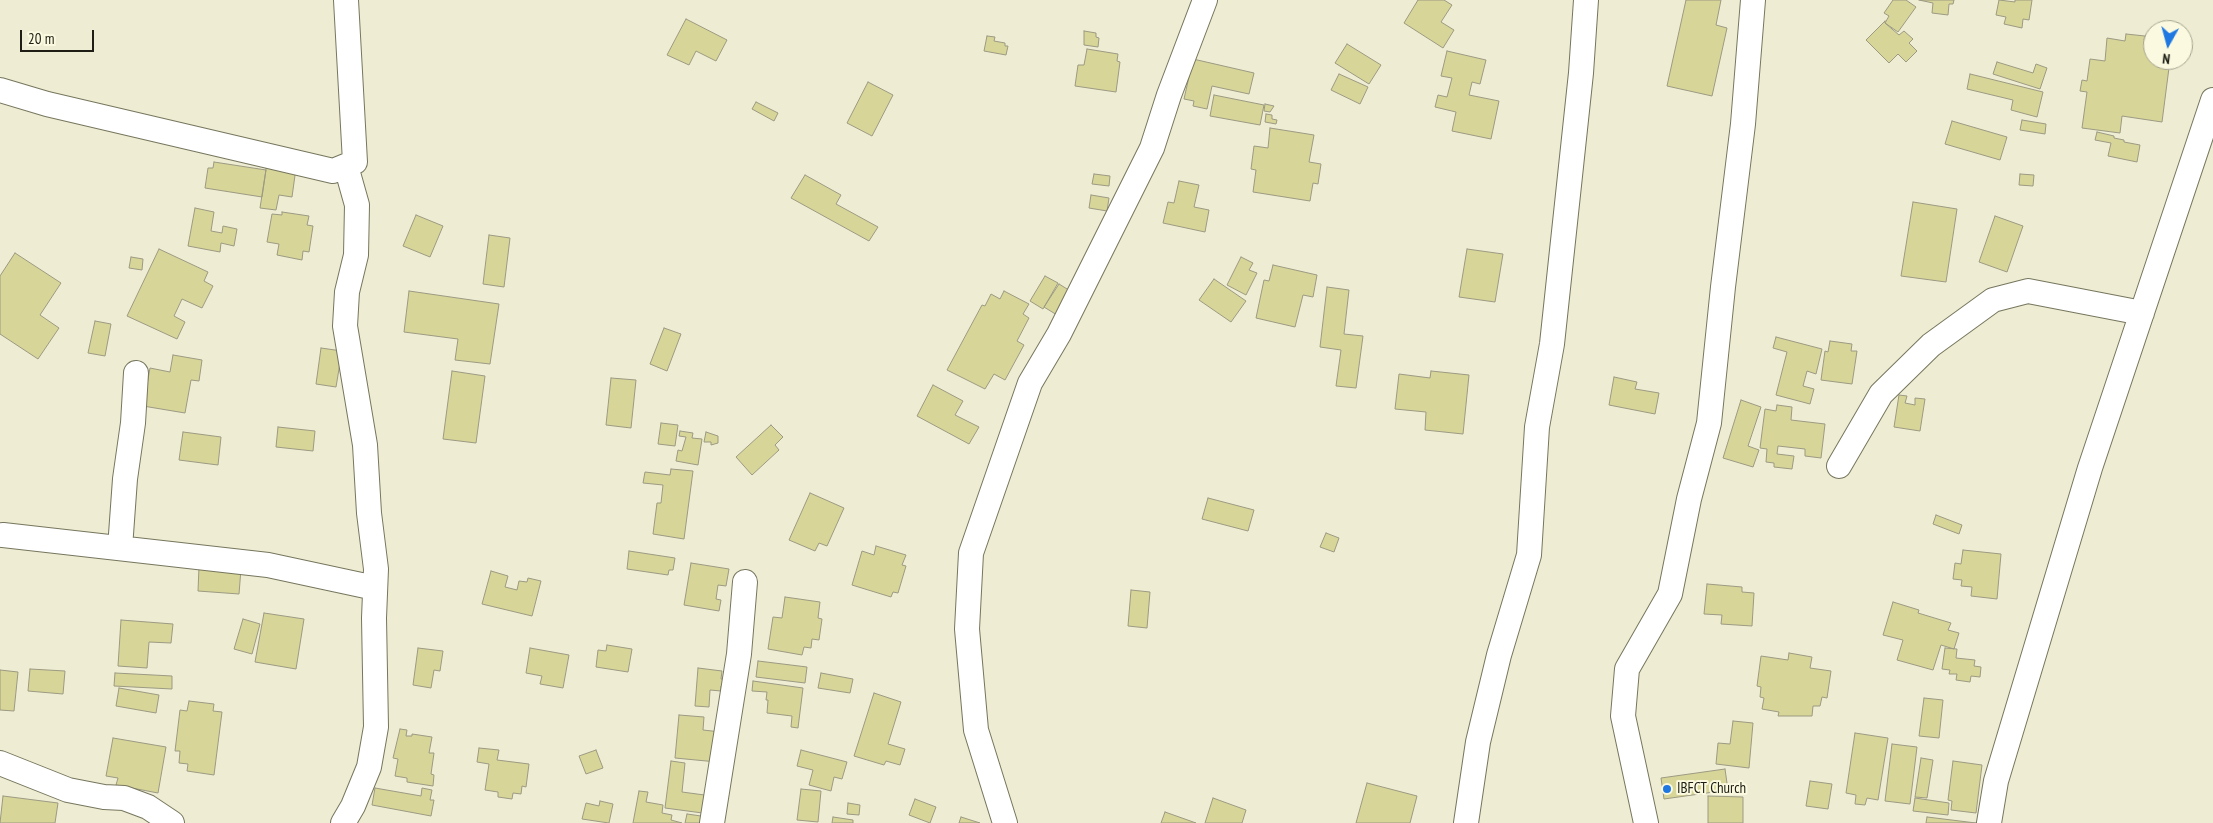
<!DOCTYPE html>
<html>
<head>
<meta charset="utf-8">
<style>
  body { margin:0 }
  #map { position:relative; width:2213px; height:823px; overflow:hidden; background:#eeedd3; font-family:"PT Sans Narrow",sans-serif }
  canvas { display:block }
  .north { position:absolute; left:2143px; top:20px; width:50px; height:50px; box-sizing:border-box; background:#fbfae0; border:1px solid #a3a28e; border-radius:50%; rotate:187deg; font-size:14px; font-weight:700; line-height:20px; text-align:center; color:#1e1e14 }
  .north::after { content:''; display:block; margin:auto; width:18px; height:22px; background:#1f78e1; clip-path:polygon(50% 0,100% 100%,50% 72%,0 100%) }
  .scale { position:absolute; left:20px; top:30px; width:74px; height:22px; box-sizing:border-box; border:2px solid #1e1e14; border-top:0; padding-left:6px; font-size:15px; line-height:18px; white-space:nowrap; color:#1e1e14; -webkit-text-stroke:4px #fbfae0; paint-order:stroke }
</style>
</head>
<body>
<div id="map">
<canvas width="2213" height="823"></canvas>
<div class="north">N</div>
<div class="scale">20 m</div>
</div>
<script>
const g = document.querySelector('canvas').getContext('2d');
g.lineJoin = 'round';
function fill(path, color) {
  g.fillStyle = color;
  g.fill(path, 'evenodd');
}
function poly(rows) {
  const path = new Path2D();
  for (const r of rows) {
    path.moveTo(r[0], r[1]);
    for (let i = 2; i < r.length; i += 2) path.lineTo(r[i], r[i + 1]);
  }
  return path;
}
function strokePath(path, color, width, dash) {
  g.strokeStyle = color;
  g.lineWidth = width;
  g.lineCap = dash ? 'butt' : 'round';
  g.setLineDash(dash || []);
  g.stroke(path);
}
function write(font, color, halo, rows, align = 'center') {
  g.font = font + ' "PT Sans Narrow",sans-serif';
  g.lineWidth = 4;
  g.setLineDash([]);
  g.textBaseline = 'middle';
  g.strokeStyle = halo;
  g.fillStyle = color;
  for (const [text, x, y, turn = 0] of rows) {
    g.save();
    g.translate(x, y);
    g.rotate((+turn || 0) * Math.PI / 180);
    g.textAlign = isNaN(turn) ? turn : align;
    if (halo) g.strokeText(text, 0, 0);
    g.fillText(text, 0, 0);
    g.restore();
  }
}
const building = poly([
  [1418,0,1444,0,1452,5,1441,22,1454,30,1443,48,1404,23,1418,0],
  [1686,0,1721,0,1716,25,1727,28,1712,96,1667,86,1686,0],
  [1893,0,1906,0,1916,7,1898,32,1885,23,1889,16,1884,13,1893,0],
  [1919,0,1954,0,1953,4,1949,4,1948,15,1932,13,1933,3,1919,0],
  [1999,0,2015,2,2015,0,2032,0,2029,20,2023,19,2022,28,2004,24,2006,17,1996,15,1999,0],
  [686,19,727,40,716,61,696,51,689,65,667,55,686,19],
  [1885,21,1885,23,1899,35,1904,31,1913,39,1909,43,1917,51,1906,62,1898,54,1889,63,1866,40,1885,21],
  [1084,31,1096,33,1096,37,1099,38,1098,47,1084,45,1084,31],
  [2126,34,2145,36,2144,40,2153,41,2153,60,2170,60,2162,122,2122,116,2120,133,2082,128,2087,92,2080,91,2082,80,2087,81,2090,59,2105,61,2107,38,2125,41,2126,34],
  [987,36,995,37,994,41,1005,43,1005,46,1008,46,1006,55,984,51,987,36],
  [1347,44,1381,65,1369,84,1335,63,1347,44],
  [1087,49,1118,54,1117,61,1120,62,1116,92,1075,86,1078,65,1084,65,1087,49],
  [1447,51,1486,60,1480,84,1472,82,1469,95,1499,101,1491,139,1452,131,1456,112,1435,107,1438,95,1447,97,1452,78,1441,76,1447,51],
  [1193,59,1254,73,1249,94,1212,86,1207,109,1193,106,1194,101,1184,99,1193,59],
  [1997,62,2033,73,2036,64,2047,68,2040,89,1993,74,1997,62],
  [1339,74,1368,87,1360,104,1331,90,1339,74],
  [1970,74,2043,92,2037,117,2011,110,2013,100,1967,89,1970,74],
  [868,82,893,95,872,136,847,123,868,82],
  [1214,95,1264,105,1260,125,1210,116,1214,95],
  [756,102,778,113,774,121,752,109,756,102],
  [1265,104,1274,106,1270,112,1264,111,1265,104],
  [1266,114,1272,115,1272,119,1277,120,1276,124,1265,122,1266,114],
  [2022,120,2046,124,2045,134,2020,130,2022,120],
  [1952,121,2007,137,2000,160,1945,144,1952,121],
  [1270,128,1314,135,1309,162,1321,164,1318,184,1313,183,1310,201,1253,192,1256,170,1251,169,1254,146,1268,148,1270,128],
  [2097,132,2114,136,2114,138,2124,140,2124,142,2140,145,2137,162,2108,156,2111,143,2095,140,2097,132],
  [214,162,266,170,262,197,205,188,208,168,213,168,214,162],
  [267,163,296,168,292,197,279,195,276,210,260,208,267,163],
  [1094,174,1110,176,1109,186,1092,184,1094,174],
  [2020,174,2034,175,2033,186,2019,185,2020,174],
  [805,175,841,195,836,204,878,227,869,241,791,198,805,175],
  [1179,181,1199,185,1194,207,1209,210,1205,232,1163,223,1168,202,1174,203,1179,181],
  [1091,195,1109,198,1107,211,1089,208,1091,195],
  [1913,202,1957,209,1946,282,1901,276,1913,202],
  [195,208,214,212,211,231,222,233,223,226,237,229,234,246,221,243,220,252,188,246,195,208],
  [282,212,309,216,307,225,313,226,309,252,303,251,302,260,277,255,279,244,267,242,272,214,282,215,282,212],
  [416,215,443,226,430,257,403,246,416,215],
  [1995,216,2023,226,2007,272,1979,262,1995,216],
  [489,235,510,238,504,287,483,284,489,235],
  [159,249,208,272,204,281,213,286,202,308,182,299,174,316,185,322,177,339,127,316,159,249],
  [1467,249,1503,254,1495,302,1459,297,1467,249],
  [15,253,61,283,40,315,59,328,38,359,0,334,0,276,15,253],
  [131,257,143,259,142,270,129,268,131,257],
  [1241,257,1253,263,1249,270,1257,273,1246,295,1227,285,1241,257],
  [1273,265,1317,275,1313,297,1303,295,1295,327,1256,318,1264,280,1269,281,1273,265],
  [1045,276,1058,283,1043,309,1030,301,1045,276],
  [1214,279,1246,301,1231,322,1199,300,1214,279],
  [1059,284,1072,292,1057,315,1044,307,1059,284],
  [1327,287,1349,290,1344,334,1363,336,1356,388,1336,386,1341,350,1320,347,1327,287],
  [409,291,499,304,490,364,455,360,458,339,404,332,409,291],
  [1004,291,1029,304,1023,314,1029,318,1017,341,1024,345,1005,380,994,374,985,389,947,370,982,305,985,306,991,294,1000,299,1004,291],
  [95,321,111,324,105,356,88,353,95,321],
  [664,328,681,334,667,371,650,364,664,328],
  [1776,337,1822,349,1816,374,1807,371,1803,386,1814,389,1810,404,1776,395,1787,352,1773,348,1776,337],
  [1830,341,1852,344,1851,351,1857,351,1852,384,1821,380,1825,351,1828,352,1830,341],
  [321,348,342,351,336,387,316,384,321,348],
  [173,355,202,360,199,381,191,380,185,413,143,406,150,368,170,372,173,355],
  [452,371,485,376,476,443,443,439,452,371],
  [1431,371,1469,375,1463,434,1425,430,1426,412,1395,409,1399,374,1430,378,1431,371],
  [1614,377,1637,382,1635,389,1659,393,1655,414,1609,405,1614,377],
  [611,378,636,380,631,428,606,425,611,378],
  [933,385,963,401,955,415,979,427,969,444,917,416,933,385],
  [1899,395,1907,396,1905,403,1915,405,1915,398,1925,399,1920,431,1894,427,1899,395],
  [1741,400,1761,407,1748,446,1759,450,1753,467,1723,458,1741,400],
  [1777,405,1792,407,1791,420,1825,424,1821,458,1805,456,1805,449,1778,446,1777,454,1794,456,1792,469,1774,467,1774,463,1766,462,1767,449,1760,448,1765,409,1776,411,1777,405],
  [661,423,678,425,675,446,658,444,661,423],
  [771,425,783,437,775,445,779,450,752,475,736,457,771,425],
  [278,427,315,431,313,451,276,447,278,427],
  [680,431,693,433,692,438,702,439,698,465,676,461,678,450,682,451,686,437,679,436,680,431],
  [183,432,221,437,218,465,179,460,183,432],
  [706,432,718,436,718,443,711,445,711,442,704,442,706,432],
  [671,469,693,471,684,539,653,534,657,503,661,503,663,485,643,483,645,472,670,475,671,469],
  [810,493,844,508,827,546,819,543,815,551,789,540,810,493],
  [1208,498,1254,510,1248,531,1202,519,1208,498],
  [1936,515,1962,525,1959,534,1933,524,1936,515],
  [1326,533,1339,538,1334,552,1320,547,1326,533],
  [876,546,906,555,902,565,906,566,898,593,893,592,891,597,852,585,862,551,874,555,876,546],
  [1963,550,2001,554,1997,599,1971,596,1972,587,1961,586,1962,580,1953,579,1955,563,1961,564,1963,550],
  [629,551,675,558,673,570,669,570,668,575,627,569,629,551],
  [691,563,729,569,726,586,718,585,716,599,721,600,719,611,684,605,691,563],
  [199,567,241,569,239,594,198,591,199,567],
  [491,571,508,576,505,587,517,590,519,581,527,582,528,578,541,581,532,616,482,604,491,571],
  [1707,584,1742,587,1742,592,1754,593,1752,626,1721,624,1722,615,1704,614,1707,584],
  [1131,590,1150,592,1147,628,1128,626,1131,590],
  [785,597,820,602,818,618,822,619,819,640,812,639,811,648,804,647,802,655,768,649,773,617,782,618,785,597],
  [1893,602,1919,610,1918,613,1951,623,1948,630,1959,633,1954,649,1941,645,1933,670,1897,660,1903,640,1883,635,1893,602],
  [264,613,304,619,296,669,255,662,264,613],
  [243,619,260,624,252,654,234,649,243,619],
  [121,620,173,624,171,643,149,642,147,668,118,666,121,620],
  [607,645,632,649,628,672,596,667,598,650,606,651,607,645],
  [418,648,443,651,440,671,434,670,431,688,413,685,418,648],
  [530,648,569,655,563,688,540,684,542,676,526,673,530,648],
  [1945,648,1957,649,1956,658,1975,660,1974,666,1981,667,1980,677,1971,676,1970,682,1956,680,1957,674,1949,674,1950,670,1942,669,1945,648],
  [1789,653,1812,657,1810,668,1831,671,1827,698,1822,697,1820,706,1813,706,1812,716,1778,716,1779,712,1762,709,1764,698,1760,697,1761,687,1757,686,1761,656,1788,660,1789,653],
  [758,661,807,667,805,683,756,677,758,661],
  [698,668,722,671,721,679,728,680,728,687,721,686,721,691,710,690,709,707,695,706,698,668],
  [30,669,65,671,63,694,28,691,30,669],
  [0,670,18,672,14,711,0,710,0,670],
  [115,673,172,676,172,689,114,686,115,673],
  [821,673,853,679,850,693,818,688,821,673],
  [753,681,803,688,798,728,791,727,792,716,767,713,768,700,766,700,767,692,752,691,753,681],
  [119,688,159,695,156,713,116,706,119,688],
  [874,693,901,702,888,744,905,749,900,765,886,761,884,765,854,756,874,693],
  [1924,698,1943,700,1939,738,1919,736,1924,698],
  [189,701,214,704,213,711,222,712,214,775,187,771,188,764,179,763,180,751,175,751,180,710,187,711,189,701],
  [679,715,704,717,703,730,721,732,717,762,675,758,679,715],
  [1733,721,1753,723,1749,768,1716,764,1718,743,1730,744,1733,721],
  [400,729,407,730,406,736,412,736,412,734,432,737,429,753,434,753,431,774,434,775,433,786,407,782,407,778,395,776,398,759,393,758,400,729],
  [1855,733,1888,738,1878,800,1867,798,1865,805,1855,804,1856,795,1846,793,1855,733],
  [113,738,166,747,158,793,116,785,118,778,106,776,113,738],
  [1892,744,1917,747,1910,804,1885,801,1892,744],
  [479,748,499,750,497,760,529,764,526,787,522,786,521,794,513,793,512,799,498,797,498,792,485,790,489,764,477,762,479,748],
  [596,750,603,768,586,774,579,756,596,750],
  [801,750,847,762,842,779,834,777,831,791,809,785,813,770,797,766,801,750],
  [1921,758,1933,760,1927,798,1915,797,1921,758],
  [671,761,685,763,682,792,712,796,710,814,665,808,671,761],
  [1953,761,1982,765,1976,813,1951,810,1952,801,1948,800,1953,761],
  [1725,769,1728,790,1664,799,1661,778,1725,769],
  [1810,781,1832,784,1828,809,1806,806,1810,781],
  [1367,783,1417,796,1410,823,1356,823,1367,783],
  [375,788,421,796,422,788,432,790,430,800,434,800,431,816,372,805,375,788],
  [801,789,821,791,818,822,797,820,801,789],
  [639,791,648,792,646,802,663,805,662,813,672,815,671,820,682,823,633,823,639,791],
  [3,796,58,803,55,823,0,823,3,796],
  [1708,796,1743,797,1743,823,1708,823,1708,796],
  [1213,798,1246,810,1242,823,1205,823,1213,798],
  [1915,798,1949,803,1948,815,1913,811,1915,798],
  [915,799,936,807,930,823,909,815,915,799],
  [600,801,613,804,609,823,582,819,586,803,599,806,600,801],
  [848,803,860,805,859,815,847,814,848,803],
  [1165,812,1196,823,1161,823,1165,812],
  [687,814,708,817,707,823,685,823,687,814],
  [833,817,853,820,853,823,832,823,833,817],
  [961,817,980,823,959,823,961,817],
  [1927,817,1976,823,1926,823,1927,817]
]);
fill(building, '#d8d598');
strokePath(building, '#9b9a82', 1);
const minor = poly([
  [0,90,47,104,333,171,355,162,346,0],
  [1839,466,1881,394,1931,345,1993,300,2028,291,2142,313],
  [3,535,268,565,375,588],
  [120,548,125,479,133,423,136,373],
  [0,763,68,790,104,797,124,798,148,807,172,823],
  [343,823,353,806,369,767,376,727,374,618,376,569,369,513,365,445,345,326,347,292,356,255,357,205,346,166],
  [712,823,739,654,745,582],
  [1005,823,976,730,967,629,971,553,1030,383,1059,334,1152,148,1169,95,1205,0],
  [1466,823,1478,742,1499,655,1529,555,1537,427,1552,344,1581,73,1586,0],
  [1646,823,1623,716,1627,669,1670,594,1689,499,1709,423,1723,287,1743,124,1753,0],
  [1989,823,1996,781,2090,468,2213,100]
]);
strokePath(minor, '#76765e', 26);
strokePath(minor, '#fff', 24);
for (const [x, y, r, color] of [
  [1667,789,5,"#1f78e1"]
]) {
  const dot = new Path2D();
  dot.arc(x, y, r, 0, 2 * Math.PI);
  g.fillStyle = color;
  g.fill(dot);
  strokePath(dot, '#fbfae0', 2);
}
write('15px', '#1e1e14', '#fbfae0', [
  ["IBFCT Church",1677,789]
], 'left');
</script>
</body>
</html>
